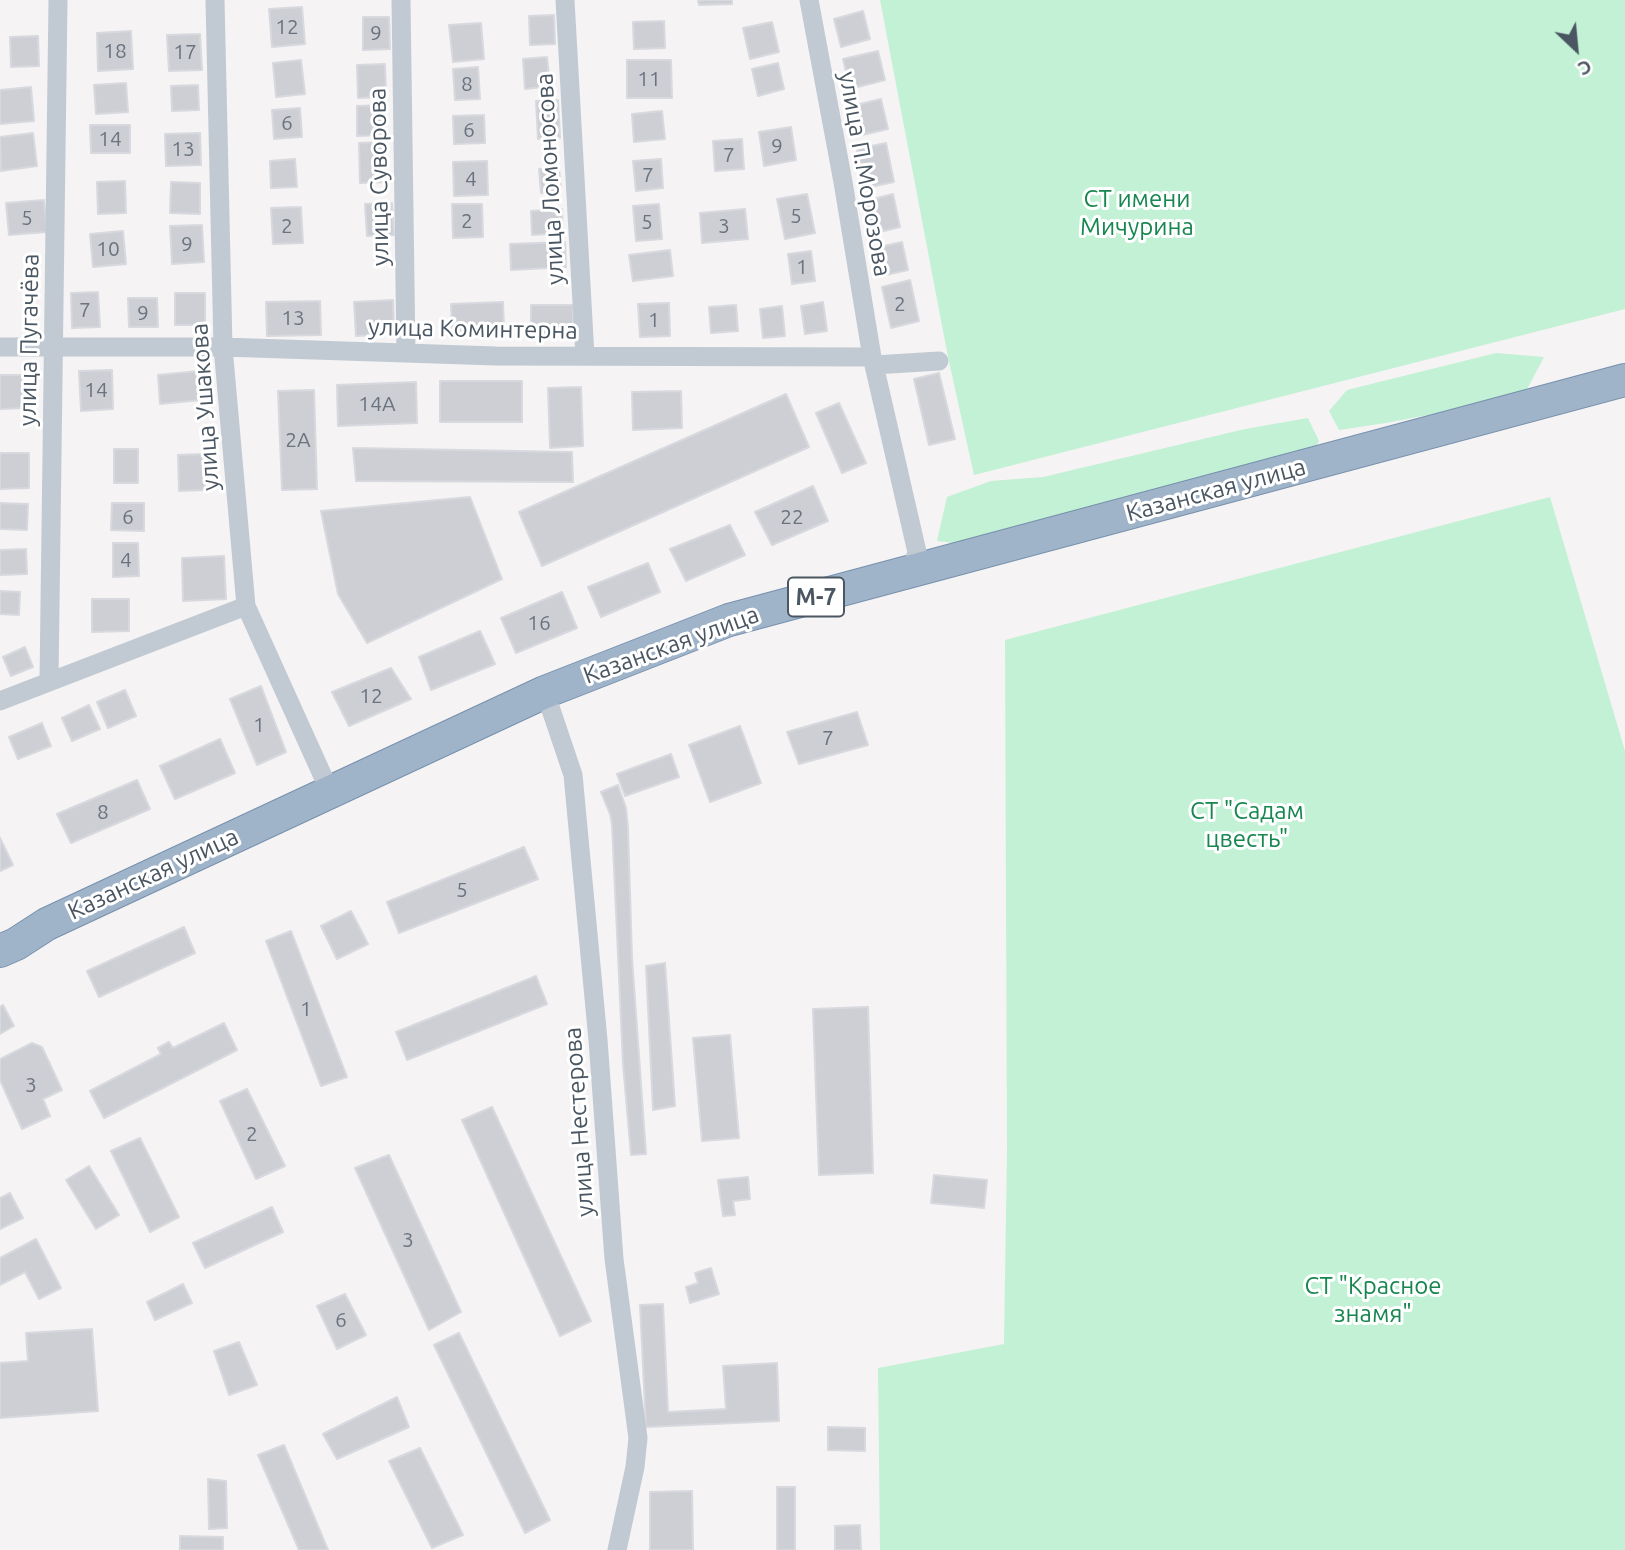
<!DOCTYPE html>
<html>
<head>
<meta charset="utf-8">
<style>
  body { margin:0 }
  #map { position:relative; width:1625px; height:1550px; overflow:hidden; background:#f5f3f3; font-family:Ubuntu,sans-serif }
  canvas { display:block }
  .north { position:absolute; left:1541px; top:14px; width:70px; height:70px; -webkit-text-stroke:5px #fff; paint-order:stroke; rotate:154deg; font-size:19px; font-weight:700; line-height:28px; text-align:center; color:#4a5661 }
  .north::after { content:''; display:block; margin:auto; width:24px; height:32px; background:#4a5661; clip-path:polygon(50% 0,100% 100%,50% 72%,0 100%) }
</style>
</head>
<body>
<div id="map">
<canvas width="1625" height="1550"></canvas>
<div class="north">С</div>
</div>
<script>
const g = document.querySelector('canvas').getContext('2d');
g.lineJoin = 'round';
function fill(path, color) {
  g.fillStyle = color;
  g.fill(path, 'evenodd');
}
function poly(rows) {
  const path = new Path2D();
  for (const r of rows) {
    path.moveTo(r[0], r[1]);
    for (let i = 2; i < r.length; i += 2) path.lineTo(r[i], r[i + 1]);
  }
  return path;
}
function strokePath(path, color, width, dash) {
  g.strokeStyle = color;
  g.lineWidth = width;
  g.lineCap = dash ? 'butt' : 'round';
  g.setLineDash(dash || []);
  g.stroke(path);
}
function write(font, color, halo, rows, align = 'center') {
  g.font = font + ' Ubuntu,sans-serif';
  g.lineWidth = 6;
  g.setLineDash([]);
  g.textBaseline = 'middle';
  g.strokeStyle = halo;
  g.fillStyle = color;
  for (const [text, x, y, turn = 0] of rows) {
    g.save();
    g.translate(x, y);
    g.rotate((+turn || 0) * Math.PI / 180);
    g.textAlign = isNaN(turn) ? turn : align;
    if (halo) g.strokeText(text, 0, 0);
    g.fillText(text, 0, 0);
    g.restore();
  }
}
fill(poly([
  [880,0,1625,0,1625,309,974,475,948,357],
  [1496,353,1544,357,1523,397,1386,423,1339,430,1329,411,1347,390],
  [1308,418,1319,441,1313,453,979,546,937,541,947,497,991,481,1043,477,1245,429],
  [1550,497,1625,751,1625,1550,880,1550,878,1368,1004,1344,1007,1151,1005,640]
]), '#c3f1d5');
const building = poly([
  [698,0,732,0,732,4,699,5,698,0],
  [302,7,305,44,272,47,269,9,302,7],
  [863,11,870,39,841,47,834,19,863,11],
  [554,15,555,44,530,45,529,16,554,15],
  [363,17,389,17,390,49,363,50,363,17],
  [664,21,665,48,634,49,633,22,664,21],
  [772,22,779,52,750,59,743,28,772,22],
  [481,23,484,59,453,62,449,25,481,23],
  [131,31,133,69,98,71,97,33,131,31],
  [200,34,202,70,169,71,167,35,200,34],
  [38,36,39,66,11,67,10,37,38,36],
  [878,51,885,80,850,89,843,59,878,51],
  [547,57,550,86,525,89,523,59,547,57],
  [301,60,305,94,276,97,273,63,301,60],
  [627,60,671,60,672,98,627,98,627,60],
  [778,63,784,89,758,96,752,69,778,63],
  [385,64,386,97,358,98,357,65,385,64],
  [478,67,480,99,455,100,453,69,478,67],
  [126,83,128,112,96,114,94,85,126,83],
  [198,85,199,110,172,111,171,86,198,85],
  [31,87,34,121,0,124,0,90,31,87],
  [881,99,888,129,858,136,852,106,881,99],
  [558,100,560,138,538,139,536,101,558,100],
  [384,105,384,135,357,136,357,106,384,105],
  [300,108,302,137,274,139,272,110,300,108],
  [662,111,665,139,634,142,632,114,662,111],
  [484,115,485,143,454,144,453,116,484,115],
  [90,125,130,125,130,153,91,153,90,125],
  [791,127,796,160,764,166,759,132,791,127],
  [33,133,37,166,1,171,0,137,33,133],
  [200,133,201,165,166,166,165,134,200,133],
  [742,139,744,169,715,171,713,141,742,139],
  [384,142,385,182,360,183,359,143,384,142],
  [886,143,894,182,865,188,857,149,886,143],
  [295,159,297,187,271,188,270,161,295,159],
  [661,159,663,188,636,191,633,161,661,159],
  [487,161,488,195,454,196,453,162,487,161],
  [559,168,561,191,541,193,539,169,559,168],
  [125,181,126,213,98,214,97,182,125,181],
  [171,182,200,183,200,214,170,213,171,182],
  [807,194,815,233,785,239,777,199,807,194],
  [893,194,900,227,872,234,865,201,893,194],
  [44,200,47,232,9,235,6,203,44,200],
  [392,203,394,235,367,236,365,204,392,203],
  [452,204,482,204,483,237,453,238,452,204],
  [659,204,662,239,636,241,633,206,659,204],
  [301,207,303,243,273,244,271,208,301,207],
  [562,209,563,233,532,235,531,211,562,209],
  [745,209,748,239,702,243,700,213,745,209],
  [202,225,204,262,172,264,170,226,202,225],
  [123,231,126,264,93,267,90,234,123,231],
  [565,242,566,267,511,270,510,244,565,242],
  [902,242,908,270,881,276,875,248,902,242],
  [670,250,673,276,633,281,629,255,670,250],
  [811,251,815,281,792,284,788,254,811,251],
  [910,280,919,321,891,328,882,287,910,280],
  [98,292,100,327,72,328,71,293,98,292],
  [175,293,205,293,205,325,175,325,175,293],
  [128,298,157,298,158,327,129,327,128,298],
  [393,300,394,334,356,336,354,302,393,300],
  [320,301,321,335,267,336,266,302,320,301],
  [503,302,504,329,452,332,451,304,503,302],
  [823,302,827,331,805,334,801,306,823,302],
  [669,303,670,336,640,337,638,304,669,303],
  [531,305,573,305,573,336,531,336,531,305],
  [736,305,738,331,711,333,709,307,736,305],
  [782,306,785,336,763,338,760,309,782,306],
  [112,370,113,409,81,411,79,371,112,370],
  [199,371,201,400,160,404,158,375,199,371],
  [939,373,955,439,929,445,914,379,939,373],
  [0,375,23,375,23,408,0,409,0,375],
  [440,381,522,381,522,422,440,422,440,381],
  [416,382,417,423,338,426,337,385,416,382],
  [581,387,583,446,550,448,548,388,581,387],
  [314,390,317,489,282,490,278,391,314,390],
  [681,391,682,428,633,430,632,392,681,391],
  [786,394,809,447,542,566,519,512,786,394],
  [839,403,866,463,842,473,816,413,839,403],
  [353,448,572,452,573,482,356,481,353,448],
  [114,449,138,449,138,483,114,483,114,449],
  [0,453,29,453,29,488,0,489,0,453],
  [205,454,205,490,179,491,178,455,205,454],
  [813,486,828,521,772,545,755,512,813,486],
  [470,497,502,579,367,643,338,594,321,511,470,497],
  [0,503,28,504,27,530,0,529,0,503],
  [112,503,144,503,144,531,111,530,112,503],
  [730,525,745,555,686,581,670,549,730,525],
  [113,543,138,543,139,576,113,577,113,543],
  [26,549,27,574,0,575,0,550,26,549],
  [224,556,226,599,183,601,182,558,224,556],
  [648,563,660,592,601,617,588,587,648,563],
  [0,591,20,592,19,615,0,614,0,591],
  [562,592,577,628,516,653,501,618,562,592],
  [92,599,129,599,129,631,92,632,92,599],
  [480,631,495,664,431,690,419,657,480,631],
  [25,647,33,667,11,676,3,657,25,647],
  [391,668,411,699,349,726,332,692,391,668],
  [261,686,286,752,257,765,230,699,261,686],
  [125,690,136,716,108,728,97,702,125,690],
  [89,705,100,729,72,741,62,718,89,705],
  [857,712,868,745,799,764,787,732,857,712],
  [42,723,51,746,18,759,9,737,42,723],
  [740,726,761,783,710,802,689,745,740,726],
  [220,739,235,773,175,799,160,766,220,739],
  [671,754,679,777,625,796,617,774,671,754],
  [137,780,150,809,71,843,57,814,137,780],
  [618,785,626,808,628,828,632,958,646,1154,631,1155,623,1064,612,824,610,814,601,792,618,785],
  [0,838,13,865,0,871,0,838],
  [524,847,538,879,399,933,387,902,524,847],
  [351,911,368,944,337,959,321,926,351,911],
  [184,927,195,953,99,997,87,971,184,927],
  [291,931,347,1077,321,1086,266,941,291,931],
  [665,963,675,1106,653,1110,646,966,665,963],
  [536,976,547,1004,407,1060,396,1032,536,976],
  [3,1005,14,1026,0,1034,0,1007,3,1005],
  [868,1007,873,1173,819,1175,813,1009,868,1007],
  [224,1023,237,1050,104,1118,90,1091,161,1054,158,1048,169,1042,173,1048,224,1023],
  [730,1035,739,1138,702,1141,693,1038,730,1035],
  [32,1043,42,1047,62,1090,43,1099,50,1116,22,1129,0,1080,0,1059,32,1043],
  [247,1089,285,1166,256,1179,220,1101,247,1089],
  [492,1107,591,1321,560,1336,462,1120,492,1107],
  [140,1138,179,1217,150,1232,111,1151,140,1138],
  [389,1155,461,1312,429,1330,355,1168,389,1155],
  [89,1166,119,1215,96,1229,66,1180,89,1166],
  [934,1175,987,1180,984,1208,931,1203,934,1175],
  [748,1177,750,1199,733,1201,735,1215,723,1216,718,1180,748,1177],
  [10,1193,23,1218,0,1229,0,1198,10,1193],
  [272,1207,283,1232,205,1268,193,1243,272,1207],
  [36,1239,61,1288,39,1299,25,1272,0,1285,0,1258,36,1239],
  [711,1268,719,1294,690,1303,686,1287,698,1283,695,1273,711,1268],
  [183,1284,192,1303,155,1320,147,1302,183,1284],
  [345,1294,366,1335,337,1349,317,1306,345,1294],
  [663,1304,668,1412,726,1409,723,1366,777,1363,779,1421,646,1427,640,1305,663,1304],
  [92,1329,98,1411,0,1418,0,1363,28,1361,26,1333,92,1329],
  [459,1333,550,1520,525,1533,434,1345,459,1333],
  [239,1342,257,1385,229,1395,214,1351,239,1342],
  [397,1397,409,1427,337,1459,323,1434,397,1397],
  [828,1427,865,1428,865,1451,828,1450,828,1427],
  [284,1445,328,1550,299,1550,258,1455,284,1445],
  [420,1448,463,1535,432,1548,389,1461,420,1448],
  [208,1479,226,1481,227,1528,209,1529,208,1479],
  [777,1487,795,1487,795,1550,777,1550,777,1487],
  [692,1491,693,1550,650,1550,650,1492,692,1491],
  [860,1525,861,1550,835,1550,835,1526,860,1525],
  [180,1536,223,1537,223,1550,180,1550,180,1536]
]);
fill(building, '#cdcfd5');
strokePath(building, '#d7d9de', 2);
const trunk = poly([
  [0,951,16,944,47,924,545,692,729,620,1625,380]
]);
strokePath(trunk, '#7690ad', 34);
strokePath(poly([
  [215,0,223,347,246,606,330,792],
  [401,0,406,353],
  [565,0,585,356],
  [809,0,843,182,872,357],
  [0,347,223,347,496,356,872,357,874,365,939,361],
  [874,365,917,552,911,572],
  [49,681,58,0],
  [545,692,573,775,598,1040,614,1259,638,1438,635,1467,617,1550],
  [0,701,246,606]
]), '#c1cad2', 19);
strokePath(trunk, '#9fb4c9', 32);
write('21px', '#6b747e', null, [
  ["12",287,27],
  ["9",376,33],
  ["18",115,51],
  ["17",185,52],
  ["11",649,79],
  ["8",467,84],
  ["6",287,123],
  ["6",469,130],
  ["14",110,139],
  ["9",777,146],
  ["13",183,149],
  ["7",729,155],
  ["7",648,175],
  ["4",471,179],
  ["5",796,216],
  ["5",27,218],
  ["2",467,221],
  ["5",647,222],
  ["2",287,226],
  ["3",724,226],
  ["9",187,244],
  ["10",108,249],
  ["1",802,267],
  ["2",900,304],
  ["7",85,310],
  ["9",143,313],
  ["13",293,318],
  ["1",654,320],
  ["14",96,390],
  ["14А",377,404],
  ["2А",298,440],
  ["6",128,517],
  ["22",792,517],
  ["4",126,560],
  ["16",539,623],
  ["12",371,696],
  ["1",259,725],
  ["7",828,738],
  ["8",103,812],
  ["5",462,890],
  ["1",306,1009],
  ["3",31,1085],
  ["2",252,1134],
  ["3",408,1240],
  ["6",341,1320]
]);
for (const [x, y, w] of [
  [816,597,56]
]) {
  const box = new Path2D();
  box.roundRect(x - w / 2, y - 19.5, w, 39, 5);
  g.fillStyle = '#fff';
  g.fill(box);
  strokePath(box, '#4a5661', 2);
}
write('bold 23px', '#4a5661', null, [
  ["М-7",816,597]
]);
write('24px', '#4a5661', '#fff', [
  ["улица П.Морозова",865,174,80],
  ["улица Суворова",379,177,-91],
  ["улица Ломоносова",550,179,-93],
  ["улица Коминтерна",473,329,1],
  ["улица Пугачёва",29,340,-89],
  ["улица Ушакова",205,407,-94],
  ["Казанская улица",1216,490,-15],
  ["Казанская улица",671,645,-20],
  ["Казанская улица",153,874,-25],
  ["улица Нестерова",579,1122,-94]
]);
write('24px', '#17864f', '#fff', [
  ["СТ имени",1137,199],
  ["Мичурина",1137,227],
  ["СТ \"Садам",1247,811],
  ["цвесть\"",1247,839],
  ["СТ \"Красное",1373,1286],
  ["знамя\"",1373,1314]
]);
</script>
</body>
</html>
